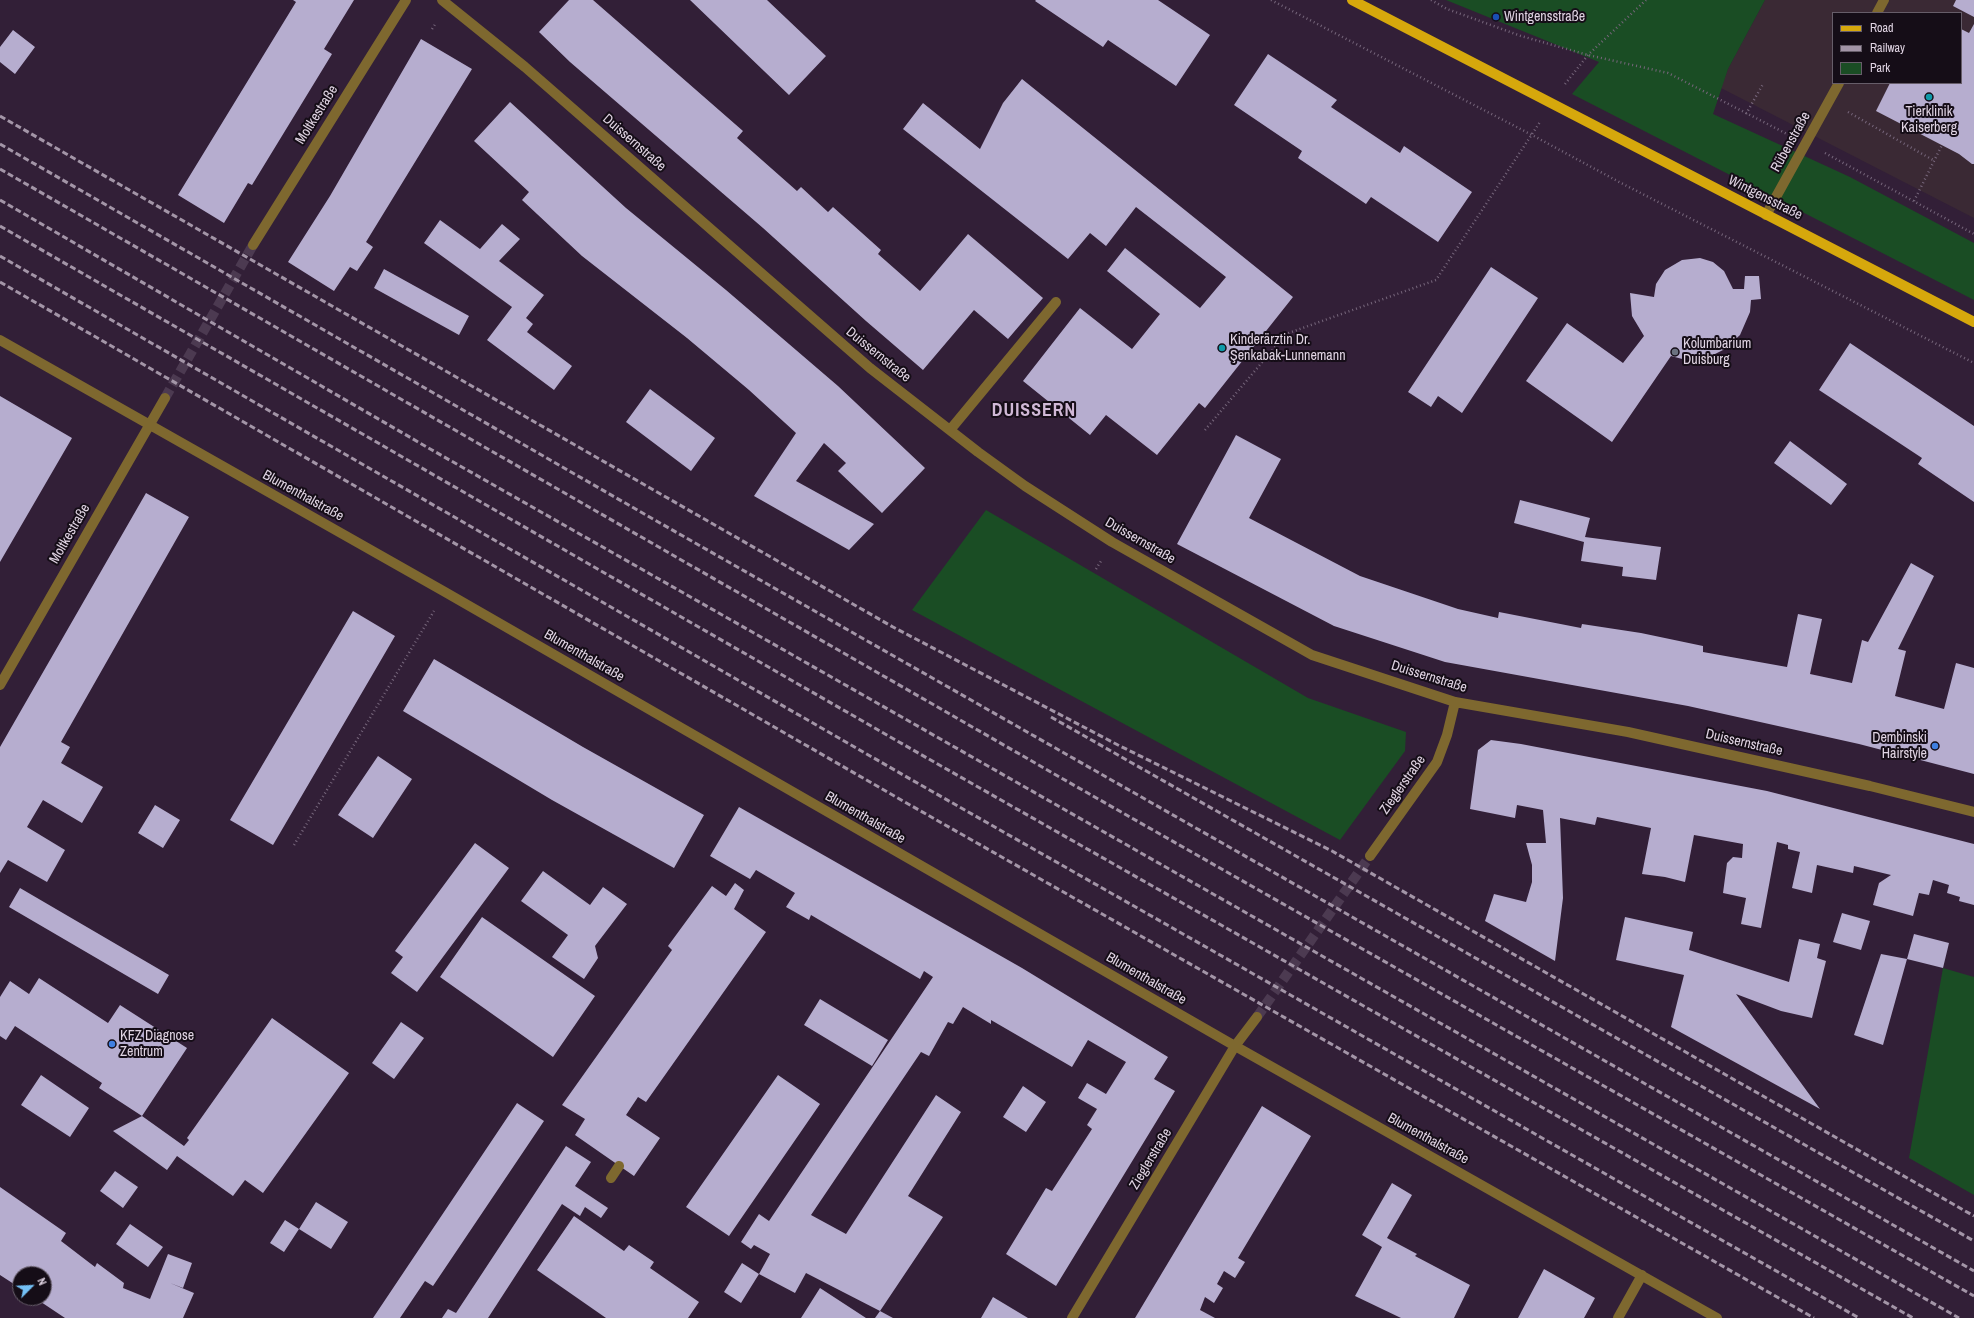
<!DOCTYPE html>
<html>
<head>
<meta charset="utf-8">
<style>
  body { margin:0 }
  #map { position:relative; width:1974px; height:1318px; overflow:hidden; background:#321f37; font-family:"Archivo Narrow",sans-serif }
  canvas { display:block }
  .legend { position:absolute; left:1832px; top:12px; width:130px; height:72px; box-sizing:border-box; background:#150d17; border:1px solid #665d69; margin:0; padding:5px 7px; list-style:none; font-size:12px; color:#e0d4e3 }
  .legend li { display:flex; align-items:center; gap:8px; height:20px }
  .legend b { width:20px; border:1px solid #665d69 }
  .north { position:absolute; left:12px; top:1266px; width:40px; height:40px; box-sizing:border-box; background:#150d17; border:1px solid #665d69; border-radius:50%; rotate:66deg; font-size:11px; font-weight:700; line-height:16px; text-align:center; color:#e0d4e3 }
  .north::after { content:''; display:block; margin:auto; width:14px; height:18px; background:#74c0f6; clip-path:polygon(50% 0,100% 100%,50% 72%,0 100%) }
</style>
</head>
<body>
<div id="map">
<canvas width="1974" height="1318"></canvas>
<ul class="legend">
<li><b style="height:5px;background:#d6a80c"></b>Road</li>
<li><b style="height:5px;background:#a395a7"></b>Railway</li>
<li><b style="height:11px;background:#1a4d24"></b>Park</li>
</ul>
<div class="north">N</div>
</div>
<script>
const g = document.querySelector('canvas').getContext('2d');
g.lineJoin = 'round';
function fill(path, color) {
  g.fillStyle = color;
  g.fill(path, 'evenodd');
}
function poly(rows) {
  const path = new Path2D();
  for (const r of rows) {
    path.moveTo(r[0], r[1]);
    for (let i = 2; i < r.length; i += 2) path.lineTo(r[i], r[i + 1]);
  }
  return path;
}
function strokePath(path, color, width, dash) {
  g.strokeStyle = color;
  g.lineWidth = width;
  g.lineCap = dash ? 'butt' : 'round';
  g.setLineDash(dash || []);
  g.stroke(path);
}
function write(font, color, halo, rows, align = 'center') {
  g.font = font + ' "Archivo Narrow",sans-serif';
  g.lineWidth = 4;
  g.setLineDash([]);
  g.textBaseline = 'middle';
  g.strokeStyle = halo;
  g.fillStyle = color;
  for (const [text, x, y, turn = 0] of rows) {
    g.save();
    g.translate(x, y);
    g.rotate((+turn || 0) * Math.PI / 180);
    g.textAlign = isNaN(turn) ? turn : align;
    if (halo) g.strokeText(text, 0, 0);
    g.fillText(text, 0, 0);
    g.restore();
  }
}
fill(poly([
  [1765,0,1974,0,1974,218,1721,88,1728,69],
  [1833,13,1961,13,1961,83,1833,83]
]), '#3a2934');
fill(poly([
  [1446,0,1765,0,1728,69,1713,114,1850,177,1974,243,1974,300,1572,94,1599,62],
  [986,510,1308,698,1406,732,1405,751,1340,840,912,610],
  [1943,968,1974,977,1974,1195,1909,1158]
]), '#1a4d24');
fill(poly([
  [293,0,354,0,324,49,332,54,252,185,248,183,224,223,178,195,296,2],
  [569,0,593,0,743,131,737,138,797,191,801,187,828,212,833,207,881,250,878,254,920,291,968,234,1043,298,1008,339,974,310,923,370,866,321,763,228,570,62,539,32],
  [690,0,767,0,826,56,789,95],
  [1036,0,1158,0,1210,35,1176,86,1108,40,1103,47,1035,1],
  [1956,0,1974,0,1974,17,1953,6],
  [1974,24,1974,164,1972,164,1959,154,1876,111,1890,83,1961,83,1961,29,1969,33],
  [13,30,35,47,15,74,0,62,0,47],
  [421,39,472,69,366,242,373,247,357,271,350,267,334,291,288,262,330,196],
  [1268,54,1337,100,1331,107,1400,153,1404,146,1472,192,1438,242,1371,197,1366,204,1298,158,1302,151,1234,105],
  [1022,79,1293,297,1205,408,1199,403,1157,455,1106,415,1090,435,1023,381,1080,308,1132,349,1160,314,1107,271,1125,248,1200,308,1226,277,1136,207,1106,246,1090,233,1068,259,903,129,923,103,980,149,1003,103],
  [510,102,626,208,726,290,838,386,925,468,882,513,838,471,846,463,824,443,796,481,874,524,849,550,754,496,796,433,749,390,687,338,582,256,522,200,529,192,474,141],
  [440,220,480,249,502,224,520,239,499,261,544,295,526,318,533,324,527,332,572,366,554,390,487,340,512,307,424,243],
  [1700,258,1713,262,1724,271,1733,289,1744,289,1745,276,1759,276,1761,299,1751,300,1750,312,1740,335,1725,349,1707,358,1686,360,1671,356,1612,442,1526,381,1567,323,1623,363,1644,336,1632,316,1630,293,1654,297,1656,284,1665,270,1682,260],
  [1491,267,1538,298,1462,413,1438,396,1431,407,1408,392],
  [384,269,469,316,459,335,374,288],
  [1850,343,1974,426,1974,502,1918,464,1922,458,1819,390],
  [650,389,715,438,691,471,626,422],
  [0,396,72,438,0,562],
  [1236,435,1281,459,1249,518,1360,576,1458,609,1498,618,1499,612,1581,628,1582,624,1641,633,1703,646,1703,652,1787,667,1798,614,1822,619,1810,674,1852,683,1862,640,1868,642,1911,563,1934,576,1898,649,1906,651,1895,696,1944,709,1956,663,1974,668,1974,774,1859,744,1688,706,1445,662,1334,626,1177,544],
  [1790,441,1847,484,1831,505,1774,463],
  [146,493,189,517,61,742,70,747,61,763,103,787,82,823,43,800,27,827,65,850,47,882,8,860,0,873,0,747],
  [1520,500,1590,518,1585,537,1661,547,1656,580,1622,576,1623,567,1581,561,1584,542,1514,523],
  [353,611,395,636,273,845,230,820],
  [434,659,583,747,704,815,674,868,552,800,403,711],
  [1491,740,1521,744,1767,791,1974,844,1974,905,1959,901,1960,897,1947,893,1949,885,1933,880,1929,895,1919,893,1913,916,1873,905,1879,883,1891,875,1854,866,1853,873,1817,865,1812,893,1792,888,1800,852,1788,849,1788,845,1777,842,1761,928,1741,924,1746,898,1723,893,1727,863,1733,857,1742,858,1743,844,1694,835,1685,882,1665,877,1642,874,1651,828,1597,817,1595,825,1560,818,1563,898,1555,961,1485,921,1494,894,1526,902,1532,882,1532,865,1526,843,1546,843,1543,810,1517,805,1515,818,1470,809,1478,750],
  [378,756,412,779,373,838,338,815],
  [155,805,180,820,163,848,138,833],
  [739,807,1022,968,1168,1057,1154,1079,1175,1091,1056,1286,1006,1254,1046,1188,1052,1191,1092,1129,1087,1125,1097,1109,1078,1098,1087,1083,1106,1094,1126,1062,1088,1040,1072,1067,991,1020,991,1024,963,1007,953,1024,948,1022,929,1056,921,1052,811,1215,846,1234,936,1095,961,1112,908,1196,943,1217,880,1311,806,1273,795,1293,759,1274,770,1254,754,1245,751,1249,741,1242,759,1214,769,1221,933,977,924,971,920,979,811,915,809,920,786,907,795,893,756,870,750,879,710,856],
  [475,843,509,868,417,992,391,973,403,957,395,951],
  [543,871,590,905,603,887,627,904,595,946,598,958,584,979,552,957,568,935,521,901],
  [735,883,744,890,734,909,766,932,646,1102,638,1097,626,1115,660,1138,634,1176,575,1135,585,1119,562,1105,672,950,668,946,712,886,726,896],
  [20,888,169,975,158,994,9,907],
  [1842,913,1870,921,1861,950,1833,942],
  [482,917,595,996,553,1057,440,977],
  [1625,917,1693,932,1689,950,1789,982,1799,939,1820,944,1817,958,1826,961,1812,1018,1781,1011,1736,994,1820,1109,1671,1027,1684,975,1616,960],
  [1914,934,1949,943,1943,968,1907,959],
  [1881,954,1907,959,1883,1045,1854,1035],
  [39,978,108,1023,120,1005,187,1048,142,1116,184,1146,189,1140,187,1138,272,1018,349,1073,263,1193,245,1180,233,1196,177,1156,167,1170,113,1131,142,1116,99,1088,102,1083,15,1026,6,1040,0,1036,0,997,10,981,29,994],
  [820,999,888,1040,872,1066,804,1025],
  [401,1022,424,1038,394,1079,372,1063],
  [41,1075,89,1108,70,1137,21,1105],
  [778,1075,820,1104,729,1236,686,1207],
  [1023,1086,1046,1102,1026,1132,1003,1117],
  [517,1103,544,1121,433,1286,425,1281,400,1318,373,1318],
  [1262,1106,1311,1136,1238,1258,1245,1262,1235,1278,1224,1271,1217,1284,1223,1288,1214,1303,1205,1297,1200,1310,1215,1318,1135,1318],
  [566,1146,591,1162,575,1186,608,1208,601,1218,585,1207,580,1216,562,1204,488,1318,442,1318,448,1309,456,1313],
  [115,1171,138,1187,123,1208,100,1191],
  [1392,1183,1412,1195,1387,1238,1417,1254,1415,1256,1470,1285,1454,1318,1401,1318,1355,1296,1382,1247,1362,1235],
  [0,1187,66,1233,61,1241,95,1267,97,1263,124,1283,123,1288,150,1299,168,1254,192,1263,183,1288,170,1283,194,1293,183,1318,65,1318,35,1298,44,1298,44,1274,20,1274,20,1288,0,1275],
  [316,1202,348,1222,331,1249,299,1229],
  [574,1216,624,1251,629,1245,654,1262,650,1268,699,1302,688,1318,606,1318,537,1270],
  [285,1220,299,1229,284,1252,270,1243],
  [130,1224,163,1247,148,1267,116,1244],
  [742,1263,759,1274,741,1303,724,1292],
  [1544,1269,1595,1298,1584,1318,1518,1318],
  [820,1288,866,1318,801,1318],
  [993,1297,1028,1318,981,1318],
  [880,1311,893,1318,875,1318]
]), '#b6adcf');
strokePath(poly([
  [165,398,253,245],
  [1257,1017,1370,856]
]), '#4c3a51', 10, [10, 5]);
strokePath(poly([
  [1271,0,1532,135,1621,183,1974,363],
  [1431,0,1447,9,1521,36,1588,55,1668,73,1787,134],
  [432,29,436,23],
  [1565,84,1588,55,1646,0],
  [1848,112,1933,160],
  [1746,114,1763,84],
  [1825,153,1974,234],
  [1914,201,1942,145],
  [1205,430,1286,334,1436,280,1540,122],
  [1096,569,1101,561],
  [294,845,434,611]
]), '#77677c', 2.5, [1, 3]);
strokePath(poly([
  [442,0,525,67,870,368,978,452,1025,486,1112,542,1312,655,1455,702,1628,732,1870,786,1974,812],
  [1877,13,1884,0],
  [1766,215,1839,83],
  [253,245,406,0],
  [0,340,445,592,1235,1046,1717,1318],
  [950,430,1056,302],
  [0,685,165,398],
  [1370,856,1437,762,1447,735,1455,702],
  [611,1178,619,1166],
  [1072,1318,1235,1046,1257,1017],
  [1618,1318,1642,1275]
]), '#7e682f', 10);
strokePath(poly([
  [1352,0,1974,322]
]), '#d6a80c', 10);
strokePath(poly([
  [0,116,893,627,1118,745,1332,851,1974,1216],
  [0,144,646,515,1974,1271],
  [0,169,1063,779,1974,1296],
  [0,200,432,450,1959,1318],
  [0,226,920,754,1913,1318],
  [0,256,912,780,1859,1318],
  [0,282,903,801,1814,1318],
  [1051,717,1974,1241]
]), '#a395a7', 3, [6, 3]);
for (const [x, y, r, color] of [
  [1496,17,4,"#1a4fb4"],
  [1929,97,4,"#0f9aa8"],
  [1222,348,4,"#0f9aa8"],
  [1675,352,4,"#6b7280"],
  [1935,746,4,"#3f7fe0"],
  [112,1044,4,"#3f7fe0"]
]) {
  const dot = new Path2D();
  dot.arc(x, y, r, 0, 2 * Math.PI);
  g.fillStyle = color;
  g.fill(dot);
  strokePath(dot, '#150d17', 1.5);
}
write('14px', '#e0d4e3', '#150d17', [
  ["Wintgensstraße",1504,17],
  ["Tierklinik",1929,112,"center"],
  ["Kaiserberg",1929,128,"center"],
  ["Kinderärztin Dr.",1230,340],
  ["Şenkabak-Lunnemann",1230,356],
  ["Kolumbarium",1683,344],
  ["Duisburg",1683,360],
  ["Dembinski",1927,738,"right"],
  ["Hairstyle",1927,754,"right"],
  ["KFZ Diagnose",120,1036],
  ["Zentrum",120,1052]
], 'left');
write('14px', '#e0d4e3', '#150d17', [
  ["Moltkestraße",317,115,-58],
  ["Rübenstraße",1791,142,-61],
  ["Duissernstraße",634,143,41],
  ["Wintgensstraße",1765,198,27],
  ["Duissernstraße",878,355,39],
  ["Blumenthalstraße",303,496,29],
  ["Moltkestraße",70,534,-60],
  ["Duissernstraße",1140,541,30],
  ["Blumenthalstraße",584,656,30],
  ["Duissernstraße",1429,677,17],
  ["Duissernstraße",1744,743,13],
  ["Zieglerstraße",1403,785,-55],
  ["Blumenthalstraße",865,818,30],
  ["Blumenthalstraße",1146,979,30],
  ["Blumenthalstraße",1428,1139,29],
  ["Zieglerstraße",1151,1159,-59]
]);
g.letterSpacing = '1px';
write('bold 18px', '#d0b8d6', '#150d17', [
  ["DUISSERN",1034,411]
]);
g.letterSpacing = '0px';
</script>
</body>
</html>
